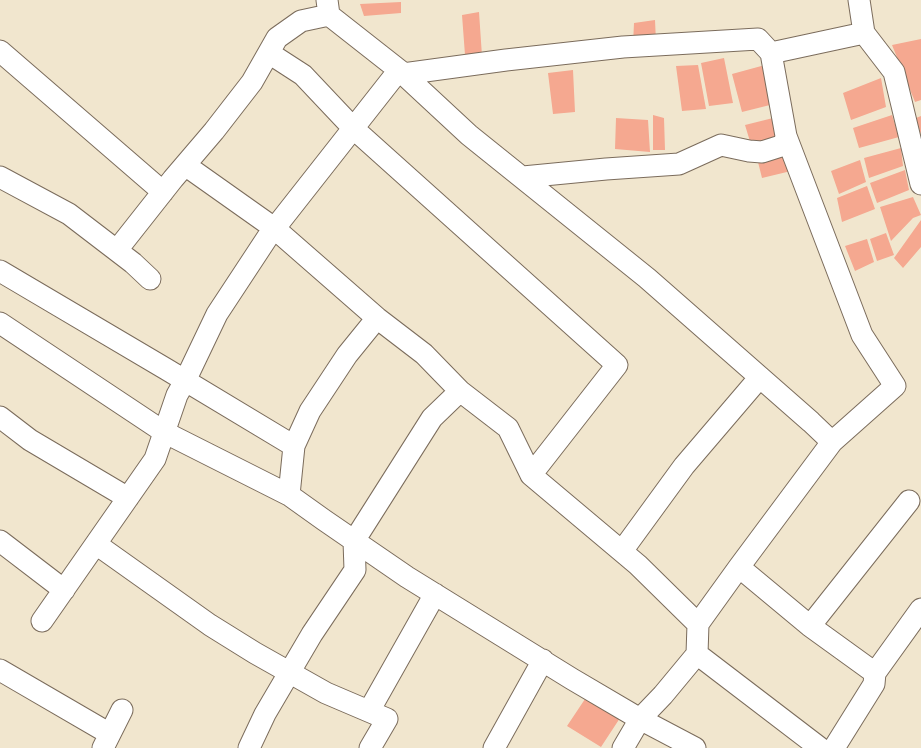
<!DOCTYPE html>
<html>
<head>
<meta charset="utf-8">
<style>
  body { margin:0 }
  canvas { display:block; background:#f1e6ce }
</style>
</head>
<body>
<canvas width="921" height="748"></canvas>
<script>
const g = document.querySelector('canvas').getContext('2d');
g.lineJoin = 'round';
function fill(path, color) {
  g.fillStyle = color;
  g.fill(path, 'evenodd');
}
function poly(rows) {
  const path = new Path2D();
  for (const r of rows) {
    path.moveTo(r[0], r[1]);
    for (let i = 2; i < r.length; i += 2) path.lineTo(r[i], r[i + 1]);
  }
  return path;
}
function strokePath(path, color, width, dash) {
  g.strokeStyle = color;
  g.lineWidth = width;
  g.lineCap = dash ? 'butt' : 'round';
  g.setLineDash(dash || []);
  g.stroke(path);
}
fill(poly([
  [401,2,401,13,364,16,360,4],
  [479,12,482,56,465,55,462,15],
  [655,20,656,42,633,44,634,23],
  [921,39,921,100,915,102,892,45],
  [724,58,733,103,709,106,701,63],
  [698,65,706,109,682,111,676,66],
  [765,65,774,104,742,112,732,74],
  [573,70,575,112,553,114,548,73],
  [881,78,886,107,851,120,843,93],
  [653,115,664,118,665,150,653,150],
  [892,115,899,137,859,148,853,128],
  [921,116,921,135,916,118],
  [777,117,777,140,752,148,745,125],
  [616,118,648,120,650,152,615,149],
  [901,148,903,166,869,178,864,158],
  [786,152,791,171,762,178,758,162],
  [860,160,866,182,839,194,831,171],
  [905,170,909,190,877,203,870,183],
  [867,186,875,209,842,222,837,198],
  [913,197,921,215,913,218,891,241,880,207],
  [921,220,921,247,903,268,894,258],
  [886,233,894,255,877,261,870,239],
  [867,239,874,262,855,271,845,246],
  [587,696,620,718,601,747,567,726]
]), '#f5a890');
const minor = poly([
  [327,0,329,15,399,70,469,135,647,278,811,422,832,442],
  [859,0,864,33],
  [0,51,163,192],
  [269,53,303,75,354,129,617,365,531,475],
  [771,53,864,33,894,72,921,184],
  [403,74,506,60,623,47,758,39,771,53,786,136,862,335,895,386,832,442,739,567,698,624],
  [185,165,274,228,377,318,424,354,460,391,508,428,531,475,638,565,698,624,697,654,820,748],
  [0,177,69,214,133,263,150,279],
  [523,177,606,169,679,164,721,145,749,151,762,152,784,145,786,136],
  [117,250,173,179,214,131,252,82,277,38,301,21,329,15],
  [0,271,166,369,294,446],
  [377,318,347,355,310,411,294,446,289,495,324,520,407,577,572,679,640,719,695,748],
  [0,323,164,432,289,495],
  [0,417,30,440,128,498],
  [0,541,64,590],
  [96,544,210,625,255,653,326,693,387,719,370,748],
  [622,551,684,466,760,377],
  [739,567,810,626,875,673],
  [42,621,155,459,177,395,185,381,217,314,267,238,399,70],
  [810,626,909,501],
  [0,670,110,734],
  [369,711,435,594],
  [103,748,122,710],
  [249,748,265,714,312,634,355,570,354,541,432,418,460,391],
  [494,748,543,660],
  [623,748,640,719,663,695,697,654],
  [834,748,874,684,875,673,921,609]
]);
strokePath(minor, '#7b6c5c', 23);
strokePath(minor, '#fff', 21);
</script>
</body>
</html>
